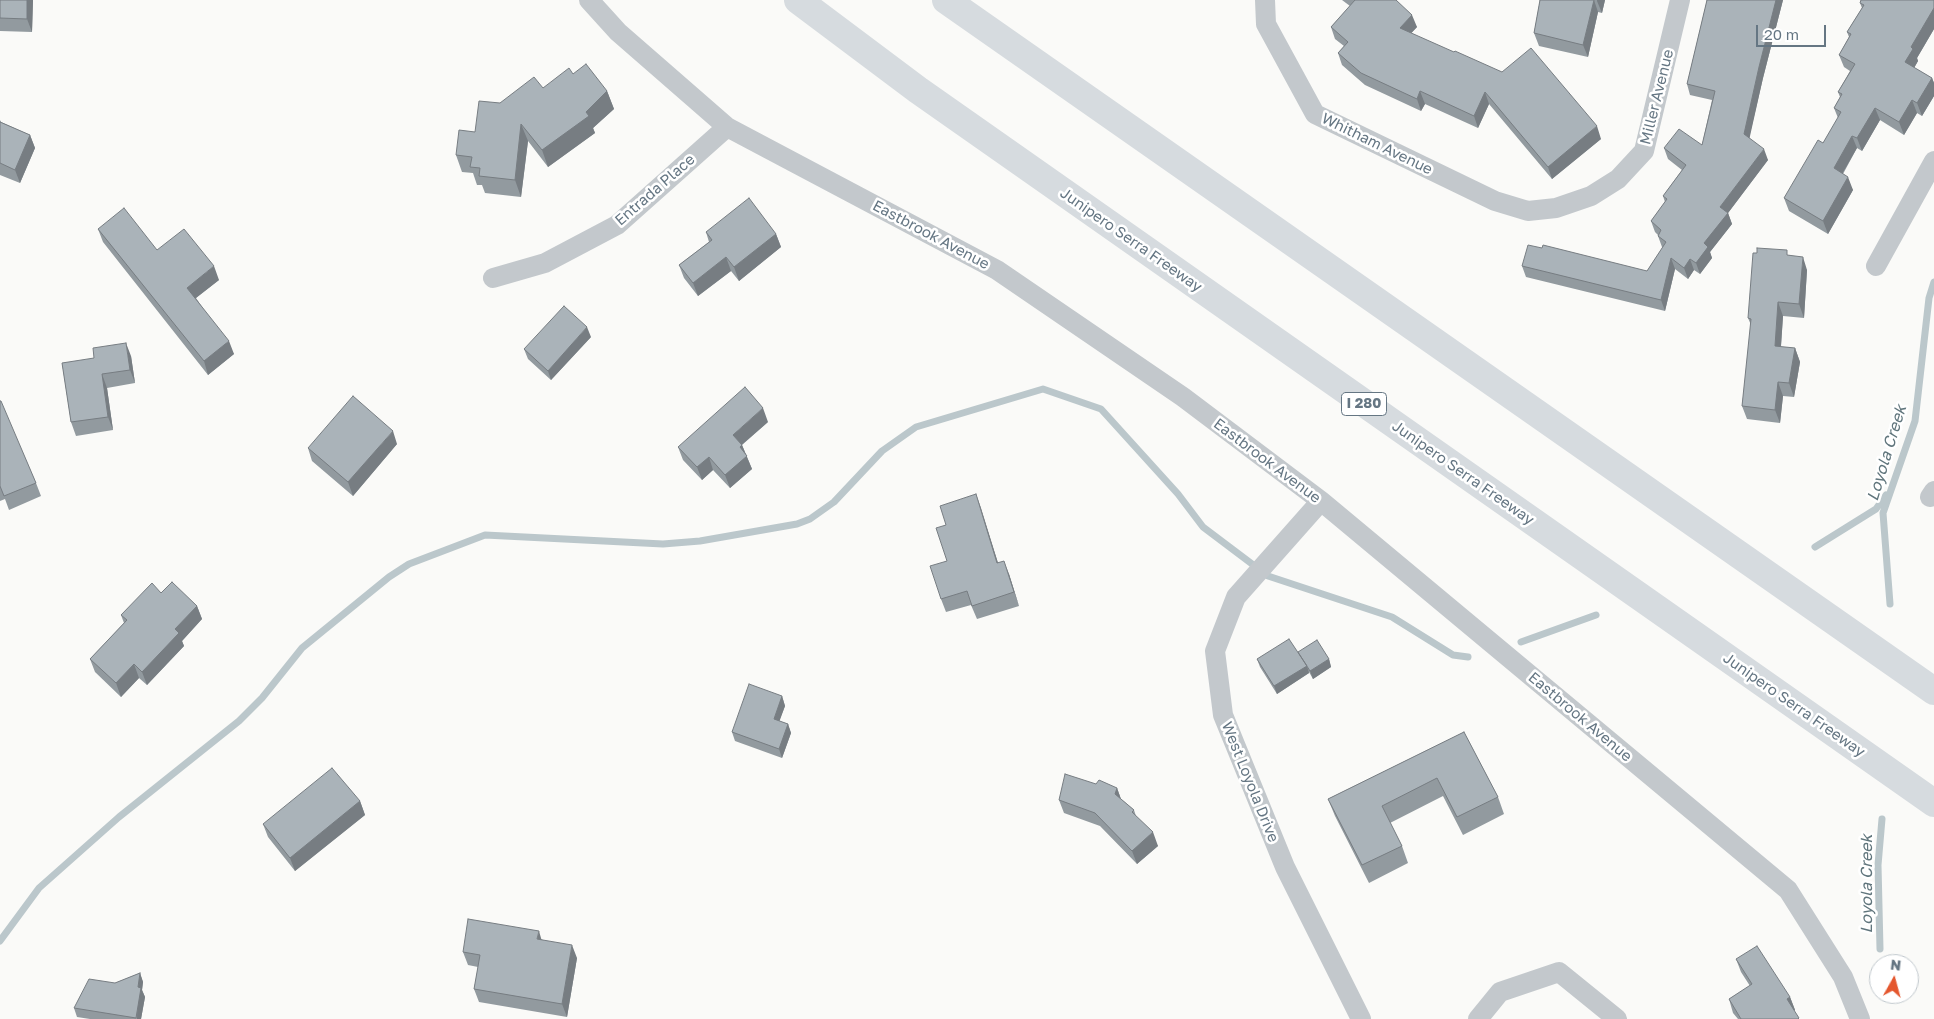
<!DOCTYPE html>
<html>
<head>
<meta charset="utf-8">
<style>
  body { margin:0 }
  #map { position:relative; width:1934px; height:1019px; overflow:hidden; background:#fafaf8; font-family:"Golos Text",sans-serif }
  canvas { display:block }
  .north { position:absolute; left:1869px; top:954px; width:50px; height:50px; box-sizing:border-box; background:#fff; border:1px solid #c1c8cd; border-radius:50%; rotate:7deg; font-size:14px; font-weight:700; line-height:20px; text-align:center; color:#657683 }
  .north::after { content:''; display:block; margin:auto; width:18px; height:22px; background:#e4572e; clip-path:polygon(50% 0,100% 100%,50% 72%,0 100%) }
  .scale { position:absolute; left:1756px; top:25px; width:70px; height:22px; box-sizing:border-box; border:2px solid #657683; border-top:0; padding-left:6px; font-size:15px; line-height:18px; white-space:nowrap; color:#657683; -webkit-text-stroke:4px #fff; paint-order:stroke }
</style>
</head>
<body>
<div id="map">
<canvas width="1934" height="1019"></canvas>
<div class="north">N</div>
<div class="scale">20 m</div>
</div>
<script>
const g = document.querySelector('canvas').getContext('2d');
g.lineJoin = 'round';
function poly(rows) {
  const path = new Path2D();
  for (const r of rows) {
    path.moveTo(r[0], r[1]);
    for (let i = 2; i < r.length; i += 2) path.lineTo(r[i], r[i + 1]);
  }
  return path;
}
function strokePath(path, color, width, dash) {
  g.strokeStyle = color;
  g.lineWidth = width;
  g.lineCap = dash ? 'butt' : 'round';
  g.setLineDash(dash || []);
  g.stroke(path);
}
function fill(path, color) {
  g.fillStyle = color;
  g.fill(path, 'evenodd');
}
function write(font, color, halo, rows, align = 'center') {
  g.font = font + ' "Golos Text",sans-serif';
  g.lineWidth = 5;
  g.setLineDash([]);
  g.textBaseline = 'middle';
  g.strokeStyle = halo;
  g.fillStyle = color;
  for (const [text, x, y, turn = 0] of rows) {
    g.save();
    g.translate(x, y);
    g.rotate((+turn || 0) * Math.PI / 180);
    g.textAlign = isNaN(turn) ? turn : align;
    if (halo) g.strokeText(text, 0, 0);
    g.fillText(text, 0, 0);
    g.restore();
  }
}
strokePath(poly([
  [1815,547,1876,509,1886,495],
  [1890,604,1883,513,1915,421,1929,298,1934,282],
  [1521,642,1596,615],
  [0,941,39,888,119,817,239,721,262,698,302,648,389,577,409,564,485,535,663,544,700,541,797,524,810,519,834,502,882,451,916,427,1043,389,1101,409,1178,494,1203,527,1268,576,1392,617,1453,655,1468,657],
  [1880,949,1878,865,1882,819]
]), '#bbc7cb', 7);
strokePath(poly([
  [589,0,618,32,727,127,997,270,1183,397,1321,501,1788,890,1843,977,1860,1019],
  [1265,0,1266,24,1315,114,1495,201,1528,211,1556,208,1591,196,1618,179,1644,151,1680,0],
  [1876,266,1934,161],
  [493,278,545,263,617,225,727,127],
  [1930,497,1934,491],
  [1321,501,1236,597,1215,651,1223,715,1285,867,1361,1019],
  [1478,1019,1500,992,1559,972,1617,1019]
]), '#c3c8cc', 20);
strokePath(poly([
  [798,0,918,90,1934,803],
  [946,0,1934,691]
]), '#d6dbdf', 28);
fill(poly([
  [0,0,33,0,32,32,0,31],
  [1342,0,1396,0,1417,27,1411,33,1601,139,1552,179,1489,104,1478,128,1425,104,1421,111,1365,85,1342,65,1338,53,1344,46,1335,39,1331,27,1350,6],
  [1540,0,1605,0,1602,13,1598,12,1588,57,1539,46,1534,33],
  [1707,0,1783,0,1763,78,1749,138,1768,160,1728,213,1732,224,1710,252,1712,258,1700,274,1694,270,1688,279,1675,269,1665,311,1526,277,1522,266,1647,271,1663,247,1662,247,1658,236,1658,235,1655,232,1651,221,1665,202,1663,196,1682,170,1668,159,1664,148,1702,145,1712,100,1690,95,1687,84],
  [1934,0,1934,29,1917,58,1918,61,1914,68,1932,78,1934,83,1934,96,1922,116,1917,113,1904,135,1880,120,1862,151,1857,148,1843,174,1853,190,1828,234,1789,211,1784,198,1823,143,1838,118,1834,108,1840,97,1838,92,1850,71,1844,67,1839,55,1849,37,1847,32,1862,8,1860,3],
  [573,74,607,91,614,109,593,128,595,133,548,167,528,141,521,197,485,193,482,185,477,185,473,173,462,172,456,155,500,103,543,88],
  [0,120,1,122,30,135,35,148,20,183,0,175],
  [98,229,157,250,219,280,196,298,234,354,208,375,103,242],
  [706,232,776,234,781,247,739,281,731,271,698,296,684,278,679,265,709,242],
  [1789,255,1807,270,1804,318,1783,316,1781,347,1795,348,1800,362,1794,397,1783,396,1780,423,1747,419,1742,406,1751,325,1748,318],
  [591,337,551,380,528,359,524,349],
  [131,356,135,383,107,388,113,430,76,436,71,422,62,363],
  [0,401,36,483,41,496,9,510,5,499,0,501],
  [768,422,742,445,752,469,730,488,713,470,702,480,683,460,678,447],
  [397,444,353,496,312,461,308,448],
  [976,494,998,563,1009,574,1019,606,977,619,971,605,946,612,941,599,947,561,946,525],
  [161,593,197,606,202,619,182,641,184,646,147,685,139,678,121,697,95,672,90,659,124,623,121,615],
  [1299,654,1329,659,1331,667,1313,679,1309,672,1309,673,1277,694,1260,667,1257,659],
  [782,696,785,706,779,721,788,724,791,733,782,758,735,741,732,732],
  [1464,732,1498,797,1504,814,1463,835,1443,796,1390,823,1402,846,1408,863,1369,883,1335,816,1328,799],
  [1096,784,1117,788,1121,799,1134,810,1136,816,1158,846,1137,864,1100,826,1064,813,1059,800],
  [360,801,365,815,295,871,268,837,263,824],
  [541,939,577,958,567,1017,479,1002,474,989,478,967,468,965,463,952],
  [1736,959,1790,997,1795,1010,1794,1011,1799,1019,1738,1019,1733,1013,1729,999,1750,986,1741,972],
  [140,973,143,982,142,990,145,997,141,1019,90,1019,77,1017,74,1008,115,983]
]), '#929a9f');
fill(poly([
  [27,0,33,0,32,32,27,19],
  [1594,0,1598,12,1588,57,1583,45],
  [1597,0,1605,0,1602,13,1597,1],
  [1776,0,1783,0,1763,78,1748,145,1744,134,1759,67],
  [1934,8,1934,29,1917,58,1918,61,1910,75,1905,62,1911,47],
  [1412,15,1417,27,1405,40,1400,28],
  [1932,78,1934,83,1934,96,1922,116,1917,103],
  [607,91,614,109,593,128,595,133,548,167,542,150,586,112],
  [1420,91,1425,104,1421,111,1417,99],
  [1485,92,1489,104,1478,128,1474,116],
  [1912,100,1917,113,1904,135,1899,122],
  [1875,108,1880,120,1862,151,1857,138],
  [521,124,528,141,521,197,515,180],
  [1597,126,1601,139,1552,179,1548,167],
  [30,135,35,148,20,183,15,170],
  [1852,136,1857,148,1838,181,1834,168],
  [1764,149,1768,160,1728,213,1732,224,1710,252,1712,258,1700,274,1696,263,1720,207],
  [1848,177,1853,190,1828,234,1823,221],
  [776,234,781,247,739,281,734,267],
  [726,257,731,271,698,296,693,283],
  [1803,257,1807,270,1804,318,1799,304],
  [1671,258,1675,269,1665,311,1661,300],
  [1690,259,1694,270,1688,279,1684,268],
  [214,266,219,280,192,301,187,288],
  [1778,302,1783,316,1780,359,1775,346],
  [587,327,591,337,551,380,548,371],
  [229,341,234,354,208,375,204,361],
  [126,343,131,356,135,383,130,370],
  [1795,348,1800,362,1794,397,1789,383],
  [102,374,107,388,113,430,108,417],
  [1778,382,1783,396,1780,423,1775,410],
  [763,408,768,422,738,448,733,435],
  [393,431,397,444,353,496,348,482],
  [742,445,752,469,730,488,725,475,740,447],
  [709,457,713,470,702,480,697,467],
  [976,494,981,508,1002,576,997,563],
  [1004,561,1009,574,1019,606,1014,592],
  [197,606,202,619,182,641,184,646,147,685,142,672,175,629],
  [1329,659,1331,667,1313,679,1310,671],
  [134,664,139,678,121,697,116,683],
  [1307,666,1309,673,1277,694,1274,686],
  [782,696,785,706,777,728,774,719],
  [788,724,791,733,782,758,779,749],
  [1117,788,1122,802,1115,794],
  [360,801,365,815,295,871,290,858],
  [1153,832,1158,846,1137,864,1132,851],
  [539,931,543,945,537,939],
  [572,945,577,958,567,1017,562,1004],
  [140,973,143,982,142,990,145,997,141,1019,137,1019,138,987],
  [1790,997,1795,1010,1792,1013,1787,999]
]), '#777d82');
const building = poly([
  [0,0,27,0,27,19,0,18,0,0],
  [1355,0,1396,0,1412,15,1400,28,1454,52,1455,51,1502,72,1531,48,1597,126,1548,167,1485,92,1474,116,1420,91,1417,99,1361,73,1338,53,1348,42,1331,27,1355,0],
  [1540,0,1594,0,1583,45,1534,33,1540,0],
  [1707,0,1776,0,1759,67,1744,134,1764,149,1720,207,1728,213,1704,243,1708,247,1696,263,1690,259,1684,268,1671,258,1661,300,1522,266,1528,245,1542,248,1543,245,1647,271,1666,242,1658,236,1661,230,1651,221,1667,199,1663,196,1686,165,1664,148,1679,129,1702,145,1715,91,1687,84,1707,0],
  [1861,0,1934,0,1934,8,1911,47,1913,49,1905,62,1932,78,1917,103,1912,100,1899,122,1875,108,1857,138,1852,136,1834,168,1848,177,1823,221,1784,198,1818,140,1823,143,1841,112,1834,108,1842,94,1838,92,1855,64,1839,55,1851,34,1847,32,1864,5,1860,3,1861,0],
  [586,64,607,91,586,112,589,116,542,150,521,124,515,180,479,176,480,168,470,167,472,157,456,155,459,130,475,132,479,101,500,103,534,77,543,88,569,68,573,74,586,64],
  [0,122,30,135,15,170,0,163,0,122],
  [749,198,776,234,734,267,726,257,693,283,679,265,712,240,706,232,749,198],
  [124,208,157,250,184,229,214,266,187,288,229,341,204,361,98,229,124,208],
  [1757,248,1787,250,1787,255,1803,257,1799,304,1778,302,1775,346,1795,348,1789,383,1778,382,1775,410,1742,406,1751,319,1748,318,1753,253,1757,253,1757,248],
  [564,306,587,327,548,371,524,349,564,306],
  [126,343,130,370,102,374,108,417,71,422,62,363,94,358,93,348,126,343],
  [745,387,763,408,733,435,742,445,740,447,747,456,725,475,709,457,697,467,678,447,745,387],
  [353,396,393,431,348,482,308,448,353,396],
  [0,401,1,401,36,483,4,496,0,486,0,401],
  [976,494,997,563,1004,561,1014,592,972,606,967,591,941,599,930,566,947,561,936,528,946,525,940,506,976,494],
  [172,582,197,606,175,629,179,633,142,672,134,664,116,683,90,659,127,620,121,615,152,583,161,593,172,582],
  [1289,639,1307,666,1274,686,1257,659,1289,639],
  [1317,640,1329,659,1310,671,1298,652,1317,640],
  [749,684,782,696,774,719,788,724,779,749,732,732,749,684],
  [1464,732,1498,797,1457,817,1437,778,1382,806,1402,846,1362,865,1328,799,1464,732],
  [332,768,360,801,290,858,263,824,332,768],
  [1065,774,1096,784,1099,780,1117,788,1115,794,1134,810,1132,812,1153,832,1132,851,1095,813,1059,800,1065,774],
  [468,919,539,931,537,939,572,945,562,1004,474,989,480,955,463,952,468,919],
  [1757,946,1790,997,1787,999,1799,1018,1798,1019,1741,1019,1729,999,1752,984,1736,959,1757,946],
  [140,973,138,987,141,988,136,1018,74,1008,89,979,115,983,140,973]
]);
fill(building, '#aab3b9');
strokePath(building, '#777d82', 1);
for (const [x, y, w] of [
  [1364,404,45]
]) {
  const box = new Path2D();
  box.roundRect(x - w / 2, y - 11.5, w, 23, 4);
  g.fillStyle = '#fff';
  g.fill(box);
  strokePath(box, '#657683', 1);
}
write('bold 14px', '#657683', null, [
  ["I 280",1364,404]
]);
write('15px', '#657683', '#fff', [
  ["Miller Avenue",1657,97,-76],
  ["Whitham Avenue",1377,144,26],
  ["Entrada Place",655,190,-41],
  ["Eastbrook Avenue",931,235,28],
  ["Junipero Serra Freeway",1131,240,35],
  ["Eastbrook Avenue",1267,461,37],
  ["Junipero Serra Freeway",1463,473,35],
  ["Junipero Serra Freeway",1794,705,35],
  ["Eastbrook Avenue",1580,717,40],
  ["West Loyola Drive",1250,782,68]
]);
write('italic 16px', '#60757c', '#fff', [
  ["Loyola Creek",1887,453,-73],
  ["Loyola Creek",1867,884,-90]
]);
</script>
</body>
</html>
